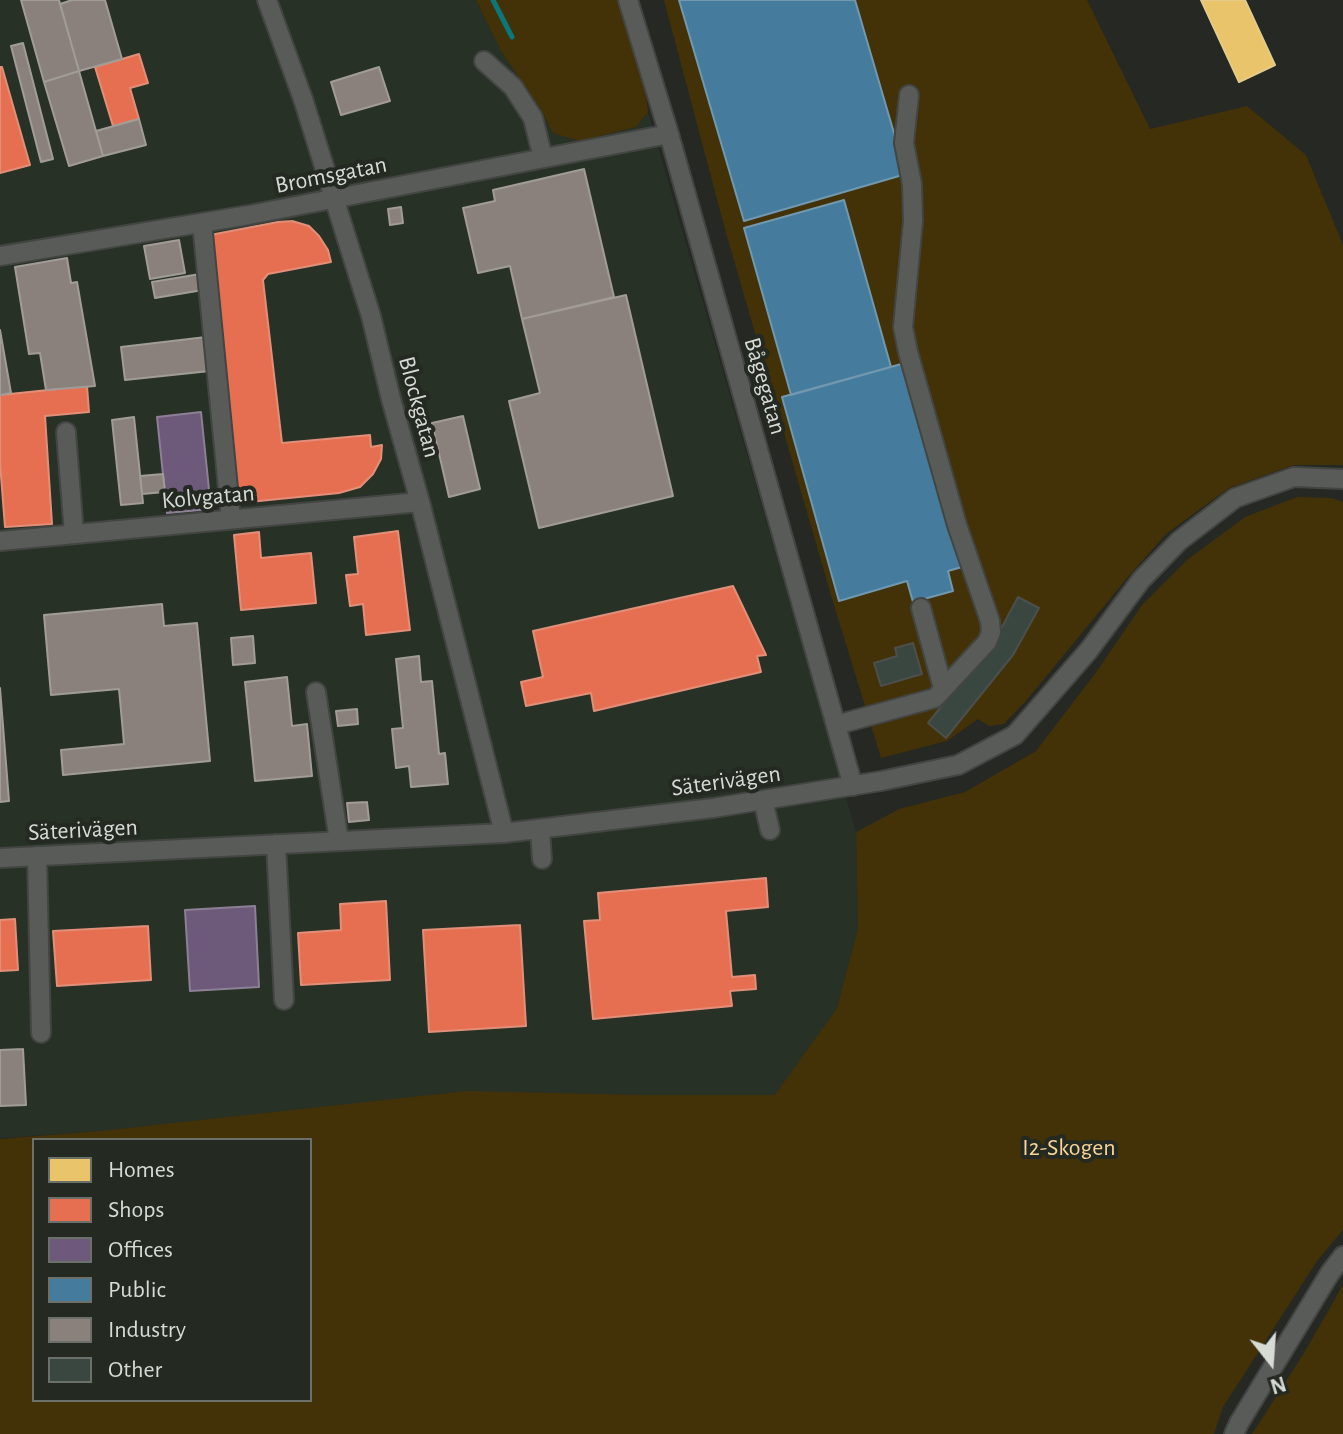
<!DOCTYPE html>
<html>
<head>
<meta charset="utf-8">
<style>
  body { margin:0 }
  #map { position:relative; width:1343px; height:1434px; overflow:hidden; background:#252823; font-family:"Alegreya Sans",sans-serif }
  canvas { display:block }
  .legend { position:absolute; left:32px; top:1138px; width:280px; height:264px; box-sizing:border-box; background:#242922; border:2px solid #6c706a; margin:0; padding:10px 14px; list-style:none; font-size:24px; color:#d7dbd6 }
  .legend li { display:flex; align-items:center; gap:16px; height:40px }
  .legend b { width:40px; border:2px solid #6c706a }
  .north { position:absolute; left:1231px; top:1322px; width:80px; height:80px; -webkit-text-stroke:6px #242922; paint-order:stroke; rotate:163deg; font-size:22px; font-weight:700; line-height:32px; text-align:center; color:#d7dbd6 }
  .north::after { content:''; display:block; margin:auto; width:28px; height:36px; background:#d7dbd6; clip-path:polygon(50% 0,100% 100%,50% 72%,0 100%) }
</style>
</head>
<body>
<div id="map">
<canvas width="1343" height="1434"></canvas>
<ul class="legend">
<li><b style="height:22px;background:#e9c46a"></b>Homes</li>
<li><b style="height:22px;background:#e76f51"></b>Shops</li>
<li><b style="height:22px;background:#6d597a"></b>Offices</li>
<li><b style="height:22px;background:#457b9d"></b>Public</li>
<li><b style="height:22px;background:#8a817c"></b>Industry</li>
<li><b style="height:22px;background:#3a4741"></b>Other</li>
</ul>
<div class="north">N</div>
</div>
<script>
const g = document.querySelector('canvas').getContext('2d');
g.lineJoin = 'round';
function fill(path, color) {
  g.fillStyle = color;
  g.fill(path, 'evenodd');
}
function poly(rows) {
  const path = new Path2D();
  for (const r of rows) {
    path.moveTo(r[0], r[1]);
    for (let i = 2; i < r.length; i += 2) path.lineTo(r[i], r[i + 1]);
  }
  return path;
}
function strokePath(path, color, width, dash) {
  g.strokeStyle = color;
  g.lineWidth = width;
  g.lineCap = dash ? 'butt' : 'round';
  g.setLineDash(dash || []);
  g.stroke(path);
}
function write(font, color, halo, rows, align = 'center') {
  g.font = font + ' "Alegreya Sans",sans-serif';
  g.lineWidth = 8;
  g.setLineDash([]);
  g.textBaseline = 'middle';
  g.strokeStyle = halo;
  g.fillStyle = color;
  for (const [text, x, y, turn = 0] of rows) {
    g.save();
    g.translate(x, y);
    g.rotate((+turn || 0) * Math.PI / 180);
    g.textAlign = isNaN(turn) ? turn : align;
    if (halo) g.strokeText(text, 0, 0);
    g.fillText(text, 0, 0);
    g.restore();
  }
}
fill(poly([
  [0,0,476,0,501,51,541,110,553,133,636,127,648,112,856,832,858,928,837,1008,775,1096,640,1095,0,1138]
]), '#283126');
fill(poly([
  [476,0,617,0,645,88,648,112,636,127,580,141,553,133,541,110,501,51],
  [664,0,1087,0,1150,129,1247,106,1306,155,1343,245,1343,465,1294,465,1229,488,1166,534,1128,577,1025,702,1004,724,989,726,978,719,947,741,881,758,833,602,726,233],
  [1297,497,1332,498,1343,502,1343,1230,1317,1261,1223,1407,1214,1434,0,1434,0,1139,100,1131,467,1091,640,1095,775,1095,837,1008,858,928,856,832,899,809,965,792,1036,751,1097,671,1142,605,1187,560,1245,517],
  [34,1140,310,1140,310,1400,34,1400],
  [1343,1285,1343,1434,1252,1434,1304,1353]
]), '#433108');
const homes = poly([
  [1201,0,1245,0,1275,65,1239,82,1201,0]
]);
fill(homes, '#e9c46a');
strokePath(homes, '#e4cb8a', 2);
const shops = poly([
  [139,54,148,83,130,88,139,119,113,126,95,67,139,54],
  [0,67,2,67,30,165,0,173,0,67],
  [292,221,309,226,319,236,328,250,331,262,268,274,263,280,282,443,370,435,371,447,382,445,381,459,373,474,360,487,339,493,239,503,210,235,278,222,292,221],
  [87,386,89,412,45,416,52,524,5,527,0,463,0,395,87,386],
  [398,531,410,630,366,635,363,604,350,606,346,575,358,574,354,537,398,531],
  [259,532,261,558,311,553,316,603,241,610,234,535,259,532],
  [733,586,766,655,757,656,761,672,594,711,591,693,526,706,521,682,543,677,533,631,733,586],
  [766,878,768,907,726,911,732,977,755,975,756,989,730,991,732,1006,593,1019,584,921,600,920,598,893,766,878],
  [386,901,390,980,301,985,298,933,341,930,340,904,386,901],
  [15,919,18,970,0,971,0,920,15,919],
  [520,925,526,1026,429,1032,423,930,520,925],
  [148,926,151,980,57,986,53,931,148,926]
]);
fill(shops, '#e76f51');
strokePath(shops, '#e28f79', 2);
const offices = poly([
  [201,412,211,509,167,513,157,417,201,412],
  [255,906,259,987,190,991,185,910,255,906]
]);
fill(offices, '#6d597a');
strokePath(offices, '#8d8096', 2);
const public = poly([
  [679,0,855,0,906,174,744,221,679,0],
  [844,200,891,367,791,395,744,228,844,200],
  [905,363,962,567,948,571,953,591,913,602,907,581,839,601,782,397,905,363]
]);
fill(public, '#457b9d');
strokePath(public, '#7198ae', 2);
const industry = poly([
  [21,0,59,0,79,71,44,82,21,0],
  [72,0,105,0,122,59,79,71,60,4,72,0],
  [23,43,53,159,41,162,11,46,23,43],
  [379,67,390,101,341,115,331,82,379,67],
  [79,71,103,156,69,166,44,82,79,71],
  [139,119,146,145,103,156,96,131,139,119],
  [584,169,614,297,522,319,510,266,478,273,463,208,495,201,493,190,584,169],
  [401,207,403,223,390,225,388,209,401,207],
  [179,240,185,273,150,279,144,246,179,240],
  [67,258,71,283,77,282,95,386,46,390,40,353,29,354,15,267,67,258],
  [200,274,203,290,155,298,152,282,200,274],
  [626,295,673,496,539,528,509,401,540,393,522,319,626,295],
  [0,330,11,393,0,395,0,330],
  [206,337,210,371,125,380,121,347,206,337],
  [463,416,480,489,449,497,432,423,463,416],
  [134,417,143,503,121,505,112,420,134,417],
  [163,474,165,492,142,494,140,476,163,474],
  [162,604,164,626,197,623,210,761,63,775,61,750,124,744,119,689,51,695,44,615,162,604],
  [253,636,255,663,233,665,231,638,253,636],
  [419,656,421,682,432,681,439,754,445,753,448,784,411,787,409,766,396,768,392,729,403,728,396,659,419,656],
  [287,677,292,726,307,724,312,776,255,781,245,682,287,677],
  [0,688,9,801,0,802,0,688],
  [357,709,358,724,338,726,336,711,357,709],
  [367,802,369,820,349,822,347,803,367,802],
  [23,1049,26,1105,0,1106,0,1050,23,1049]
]);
fill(industry, '#8a817c');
strokePath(industry, '#a19c97', 2);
strokePath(poly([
  [493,0,512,37]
]), '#0a777a', 5);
const building = poly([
  [1018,597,1039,608,1013,655,946,738,928,723,995,640,1018,597],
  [913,643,922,674,881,686,874,663,897,656,895,648,913,643]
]);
fill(building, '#3a4741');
strokePath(building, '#4c4f4c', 2);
const minor = poly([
  [267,0,303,99,371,316,391,399,420,502,504,833],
  [628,0,669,134,853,786],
  [484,61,513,87,533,118,543,158],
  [202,223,231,519],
  [0,256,249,215,669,134],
  [66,432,74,534],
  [0,541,420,502],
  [921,608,943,688],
  [316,692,339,841],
  [836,725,935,698,987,642,991,632,990,621,957,525,908,352,903,327,913,221,912,184,904,143,909,95],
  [763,800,770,830],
  [540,829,542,859],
  [276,844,284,1000],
  [37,856,41,1033],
  [0,858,504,833,713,808,881,781,958,765,1015,735,1089,650,1141,580,1179,541,1235,498,1294,477,1343,479],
  [1234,1434,1239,1423,1330,1273,1343,1256]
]);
strokePath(minor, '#424541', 22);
strokePath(minor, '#595b59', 18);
write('24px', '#d7dbd6', '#242922', [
  ["Bromsgatan",331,175,-11],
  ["Bågegatan",765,386,74],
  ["Blockgatan",419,407,75],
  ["Kolvgatan",208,497,-5],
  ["Säterivägen",726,781,-8],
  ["Säterivägen",83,830,-3]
]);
write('24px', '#f8d499', '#242922', [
  ["I2-Skogen",1069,1148]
]);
</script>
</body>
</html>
